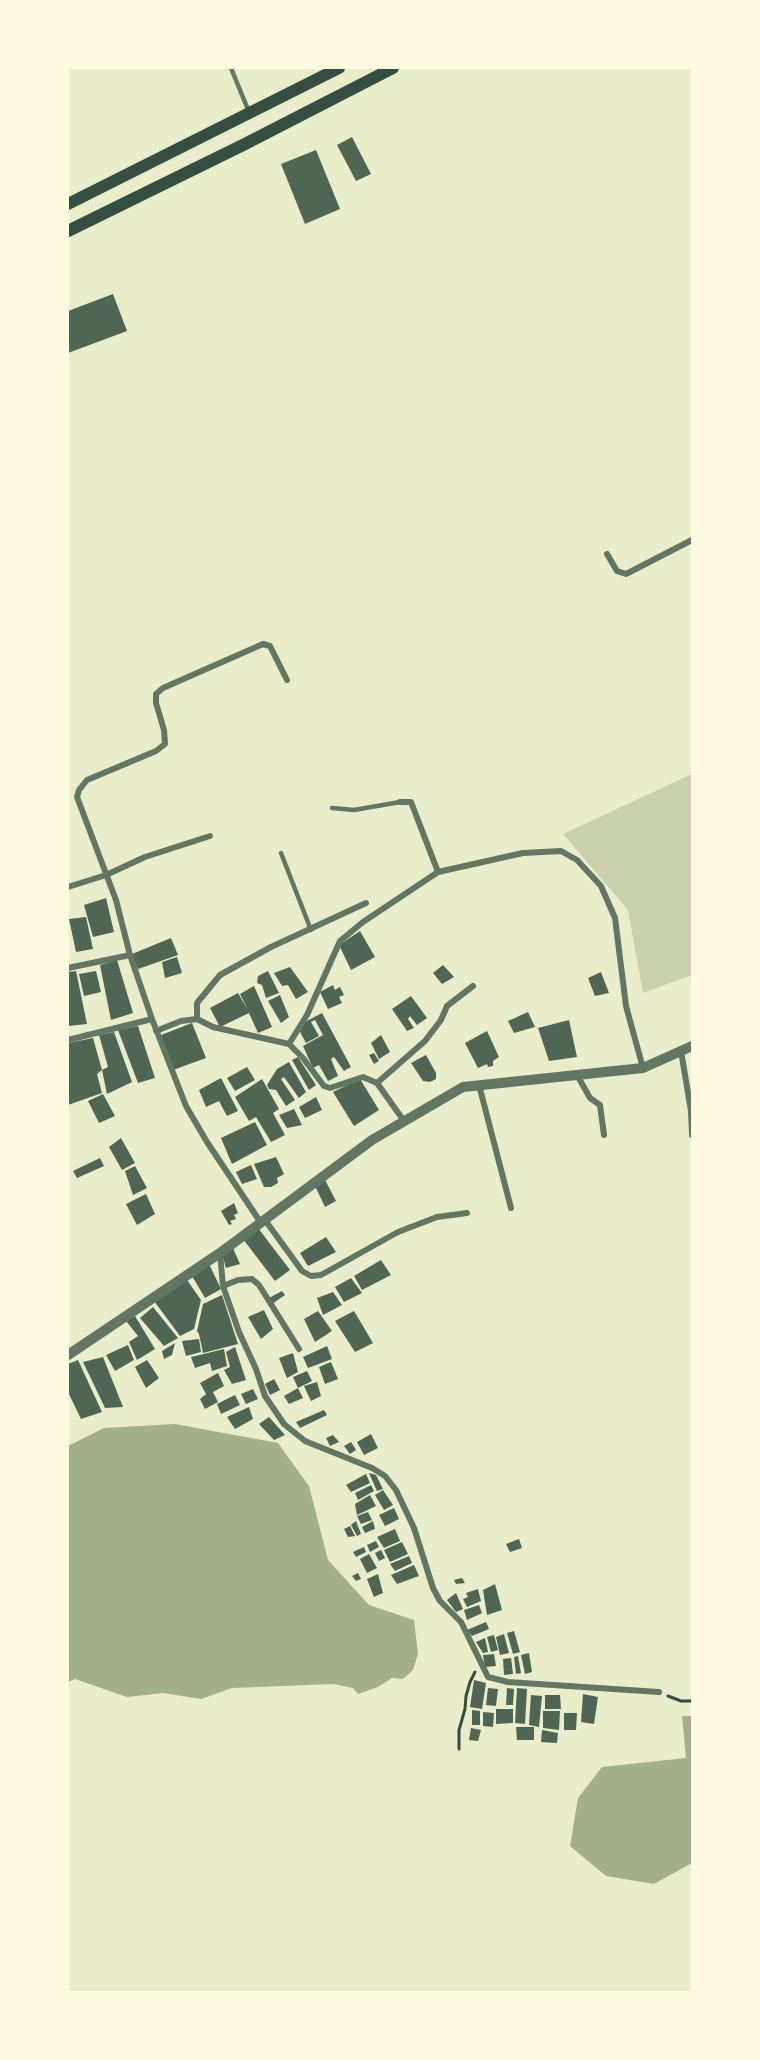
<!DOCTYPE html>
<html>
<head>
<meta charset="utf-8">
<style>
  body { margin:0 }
  #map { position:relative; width:760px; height:2060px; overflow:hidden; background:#e9edc9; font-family:"Source Sans 3",sans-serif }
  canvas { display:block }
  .frame { position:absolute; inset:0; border:69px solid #fefae0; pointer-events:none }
</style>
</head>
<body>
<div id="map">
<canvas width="760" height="2060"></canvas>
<div class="frame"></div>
</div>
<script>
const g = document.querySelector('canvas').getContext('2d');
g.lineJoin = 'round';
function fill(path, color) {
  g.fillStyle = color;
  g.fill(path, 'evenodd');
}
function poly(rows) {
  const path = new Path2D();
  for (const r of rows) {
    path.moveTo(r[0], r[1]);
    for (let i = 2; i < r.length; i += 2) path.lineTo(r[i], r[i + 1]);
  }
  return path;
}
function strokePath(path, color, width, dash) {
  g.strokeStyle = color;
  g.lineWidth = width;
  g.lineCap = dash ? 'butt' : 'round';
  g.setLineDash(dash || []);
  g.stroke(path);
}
fill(poly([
  [692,774,692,975,643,993,628,910,563,834]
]), '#cad2ad');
fill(poly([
  [175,1424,278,1443,309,1486,328,1560,369,1605,414,1620,418,1654,413,1670,403,1679,392,1678,378,1687,358,1694,353,1688,333,1684,232,1688,201,1699,163,1693,127,1697,75,1679,68,1682,68,1446,104,1428],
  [682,1716,692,1716,692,1863,654,1884,606,1876,570,1846,578,1798,602,1767,686,1758]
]), '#a3b18a');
fill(poly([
  [352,137,371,174,356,181,337,145],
  [316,150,340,209,305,224,281,164],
  [113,294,127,331,68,353,68,311],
  [106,898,114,932,93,937,84,905],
  [86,917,93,949,76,952,69,919],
  [360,931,375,957,351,970,339,945],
  [171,938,178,955,138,969,132,954],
  [177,957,182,973,165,978,162,962],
  [117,960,133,1013,111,1020,100,965],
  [443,965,454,977,442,984,433,973],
  [290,967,308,992,296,999,288,985,282,986,274,973],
  [76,971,87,1024,68,1026,68,972],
  [96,971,101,992,84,996,79,974],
  [268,971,279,993,266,998,262,985,257,983,258,976],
  [601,972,609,993,595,996,588,978],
  [333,985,335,990,340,987,344,995,339,997,342,1003,328,1009,320,992],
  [254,986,272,1027,258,1033,249,1013,220,1027,210,1008,238,993,248,1010,240,994],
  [280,995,289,1017,281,1023,268,1001],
  [411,996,427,1018,417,1025,410,1016,408,1019,414,1028,407,1031,392,1009],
  [528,1012,535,1027,514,1033,508,1021],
  [322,1013,351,1067,344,1071,334,1057,331,1059,338,1076,328,1081,319,1065,313,1068,303,1046,323,1035,315,1020,311,1022,319,1036,306,1043,299,1030,305,1022],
  [569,1020,577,1057,549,1061,538,1028],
  [192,1023,206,1058,173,1070,161,1035],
  [138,1026,155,1078,138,1083,118,1030],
  [487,1031,499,1057,493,1061,493,1066,488,1067,487,1064,478,1068,465,1043],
  [114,1032,132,1082,107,1094,102,1070,108,1067,99,1035],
  [381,1035,390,1052,379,1059,371,1043],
  [93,1038,102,1070,97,1074,102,1093,68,1105,68,1043],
  [374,1053,379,1061,374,1064,369,1055],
  [426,1055,436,1073,436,1079,430,1082,423,1081,411,1063],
  [298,1057,316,1085,309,1090,292,1060],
  [289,1062,306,1092,299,1098,284,1077,281,1079,295,1100,286,1106,276,1090,269,1089,267,1085,277,1069],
  [247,1067,255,1080,235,1091,227,1078],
  [221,1078,238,1111,227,1116,219,1101,206,1107,199,1090],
  [262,1079,279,1109,273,1113,285,1135,271,1142,256,1117,249,1121,235,1097],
  [360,1079,379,1110,354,1126,333,1092],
  [103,1094,115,1116,99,1123,88,1101],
  [316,1097,322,1110,305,1118,299,1107],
  [294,1109,302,1125,287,1128,279,1115],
  [255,1122,267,1145,232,1164,221,1138],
  [121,1138,135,1163,122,1170,109,1147],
  [276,1157,284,1174,277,1178,278,1183,271,1187,264,1187,254,1164],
  [100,1158,104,1166,77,1178,73,1171],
  [251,1165,257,1179,242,1184,236,1172],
  [135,1166,147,1188,133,1195,125,1171],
  [324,1178,336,1201,325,1207,315,1186],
  [146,1194,155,1214,137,1225,126,1204],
  [234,1203,238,1213,234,1215,236,1219,230,1221,232,1224,229,1225,221,1211],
  [258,1228,290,1270,275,1281,243,1239],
  [326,1237,336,1252,308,1266,300,1253],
  [232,1246,240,1264,226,1268,222,1254],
  [381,1260,391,1275,362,1290,354,1276],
  [209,1264,221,1289,205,1298,192,1276],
  [351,1278,362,1293,344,1302,335,1287],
  [187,1280,201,1300,194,1329,180,1336,154,1301],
  [282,1291,285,1295,272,1304,269,1298],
  [333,1292,342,1305,323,1315,317,1298],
  [222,1295,238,1344,203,1353,199,1334,197,1331,203,1304],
  [153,1307,178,1338,164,1346,140,1318],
  [264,1310,273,1329,261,1339,248,1317],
  [318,1311,332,1331,315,1342,304,1319],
  [354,1311,373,1343,355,1352,335,1321],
  [135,1316,155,1349,137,1360,129,1342,138,1336,126,1321],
  [199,1339,201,1352,186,1356,182,1341],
  [175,1343,172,1355,164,1359,162,1351],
  [128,1345,134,1360,115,1371,106,1355],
  [327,1346,332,1359,308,1368,303,1357],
  [235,1347,246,1380,232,1384,224,1370,230,1367,226,1352],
  [224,1349,227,1366,212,1371,210,1363,195,1368,191,1357],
  [293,1353,298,1372,287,1378,279,1358],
  [103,1357,123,1407,105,1408,83,1362],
  [78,1360,102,1412,81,1419,68,1392,68,1364],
  [147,1360,159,1378,146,1388,135,1367],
  [331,1362,338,1379,325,1384,319,1367],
  [307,1371,312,1381,298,1388,293,1377],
  [218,1373,224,1386,213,1392,218,1402,205,1409,200,1399,206,1394,200,1383],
  [274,1379,280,1390,270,1395,265,1384],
  [317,1382,321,1396,311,1401,304,1386],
  [298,1388,303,1398,289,1404,284,1396],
  [253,1389,258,1399,246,1404,241,1394],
  [235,1395,240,1405,221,1414,217,1404],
  [249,1407,253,1419,235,1429,227,1417],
  [324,1410,327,1415,300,1428,296,1422],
  [269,1417,285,1435,274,1440,259,1424],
  [371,1434,378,1448,364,1455,357,1442],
  [333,1435,339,1442,330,1446,326,1438],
  [351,1442,356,1450,350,1454,344,1446],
  [369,1473,376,1475,383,1489,377,1491],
  [366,1474,370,1483,351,1492,346,1485],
  [371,1485,374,1491,358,1500,355,1493],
  [383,1490,393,1505,384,1510,375,1495],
  [370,1495,376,1506,357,1515,355,1504],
  [394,1508,399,1519,385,1526,379,1515],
  [368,1512,372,1520,361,1524,357,1516],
  [356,1521,361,1534,357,1536,351,1525],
  [373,1521,375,1529,365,1533,362,1527],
  [350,1526,355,1536,348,1537,344,1529],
  [395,1529,400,1541,384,1548,377,1537],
  [519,1539,522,1548,510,1552,506,1544],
  [376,1541,379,1547,370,1552,367,1545],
  [402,1542,408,1554,390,1562,384,1550],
  [364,1547,366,1552,356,1557,353,1552],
  [381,1550,385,1558,379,1561,375,1553],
  [369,1554,377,1568,367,1573,360,1559],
  [409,1556,412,1563,395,1571,390,1564],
  [414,1565,419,1576,397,1584,391,1575],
  [358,1573,361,1579,356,1581,352,1576],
  [378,1574,383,1593,374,1597,367,1579],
  [462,1578,465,1583,456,1584,454,1580],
  [495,1584,502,1610,487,1615,483,1590],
  [478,1589,481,1601,467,1607,463,1599,468,1597,466,1593],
  [456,1593,463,1609,456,1612,447,1600],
  [479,1605,482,1613,467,1620,464,1610],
  [486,1622,489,1629,472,1636,467,1630],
  [514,1631,520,1652,513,1654,507,1633],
  [504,1634,509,1653,500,1655,496,1637],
  [494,1635,498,1650,491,1652,487,1637],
  [485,1638,488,1652,483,1653,476,1642],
  [529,1653,532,1672,525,1674,521,1655],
  [494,1654,496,1666,485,1667,483,1655],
  [518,1656,521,1673,516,1674,514,1657],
  [511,1658,513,1674,504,1675,503,1659],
  [474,1680,486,1683,482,1709,470,1707],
  [488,1688,498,1689,496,1706,486,1705],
  [507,1688,514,1689,513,1705,506,1705],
  [517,1688,527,1689,525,1724,515,1723],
  [583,1694,598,1697,594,1724,581,1722],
  [531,1695,542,1696,539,1727,529,1725],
  [545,1695,560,1695,561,1709,545,1709],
  [496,1709,513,1709,513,1723,496,1724],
  [472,1710,480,1711,480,1725,472,1725],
  [543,1711,560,1711,559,1730,543,1728],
  [483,1712,494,1713,493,1727,483,1726],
  [564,1713,577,1713,576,1730,564,1730],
  [516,1727,534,1727,534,1740,517,1740],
  [471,1728,481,1730,478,1741,469,1740],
  [542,1730,558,1733,557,1743,541,1742]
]), '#4f6655');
strokePath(poly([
  [668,1696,681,1701,692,1701],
  [459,1749,459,1730,465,1709,466,1696,470,1682,475,1672]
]), '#344e41', 3);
strokePath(poly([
  [231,68,249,112],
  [332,808,354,810,400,802],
  [281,853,311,930]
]), '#617663', 4.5);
strokePath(poly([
  [607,554,617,571,626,574,692,540],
  [400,802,411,802,438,872],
  [68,887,106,875,145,857,210,836],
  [130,955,116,900,77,797,79,790,87,780,156,751,165,744,164,730,156,703,156,694,163,688,263,644,270,646,287,680],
  [68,968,130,955,152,1019],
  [197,1019,197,1003,220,975,271,947,366,903],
  [156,1031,181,1021,197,1019,213,1027,289,1044,307,1015,340,941,363,922,438,872,523,853,561,851,577,860,601,886,615,918,626,1006,643,1068],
  [68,1040,152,1019,186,1106,207,1142,261,1223],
  [289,1044,303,1058,324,1086,330,1088,363,1077,377,1083,404,1121],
  [681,1051,691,1111,692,1135],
  [577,1075,590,1098,600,1105,604,1135],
  [377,1083,425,1041,441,1020,447,1006,473,986],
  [479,1085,511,1208],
  [265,1220,302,1271,311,1276,321,1275,398,1232,437,1217,467,1213],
  [220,1253,223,1286,239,1332,256,1369,265,1396,284,1424,305,1441,372,1468,385,1476,396,1490,414,1528,433,1588,440,1601,461,1622,488,1677,508,1682,659,1692],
  [223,1286,238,1280,252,1279,259,1285,299,1349]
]), '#617663', 6);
strokePath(poly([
  [68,1355,220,1253,372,1140,463,1087,643,1068,692,1046]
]), '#617663', 10);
strokePath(poly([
  [68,204,339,68],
  [68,231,243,145,393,68]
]), '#344e41', 12);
</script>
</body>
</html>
